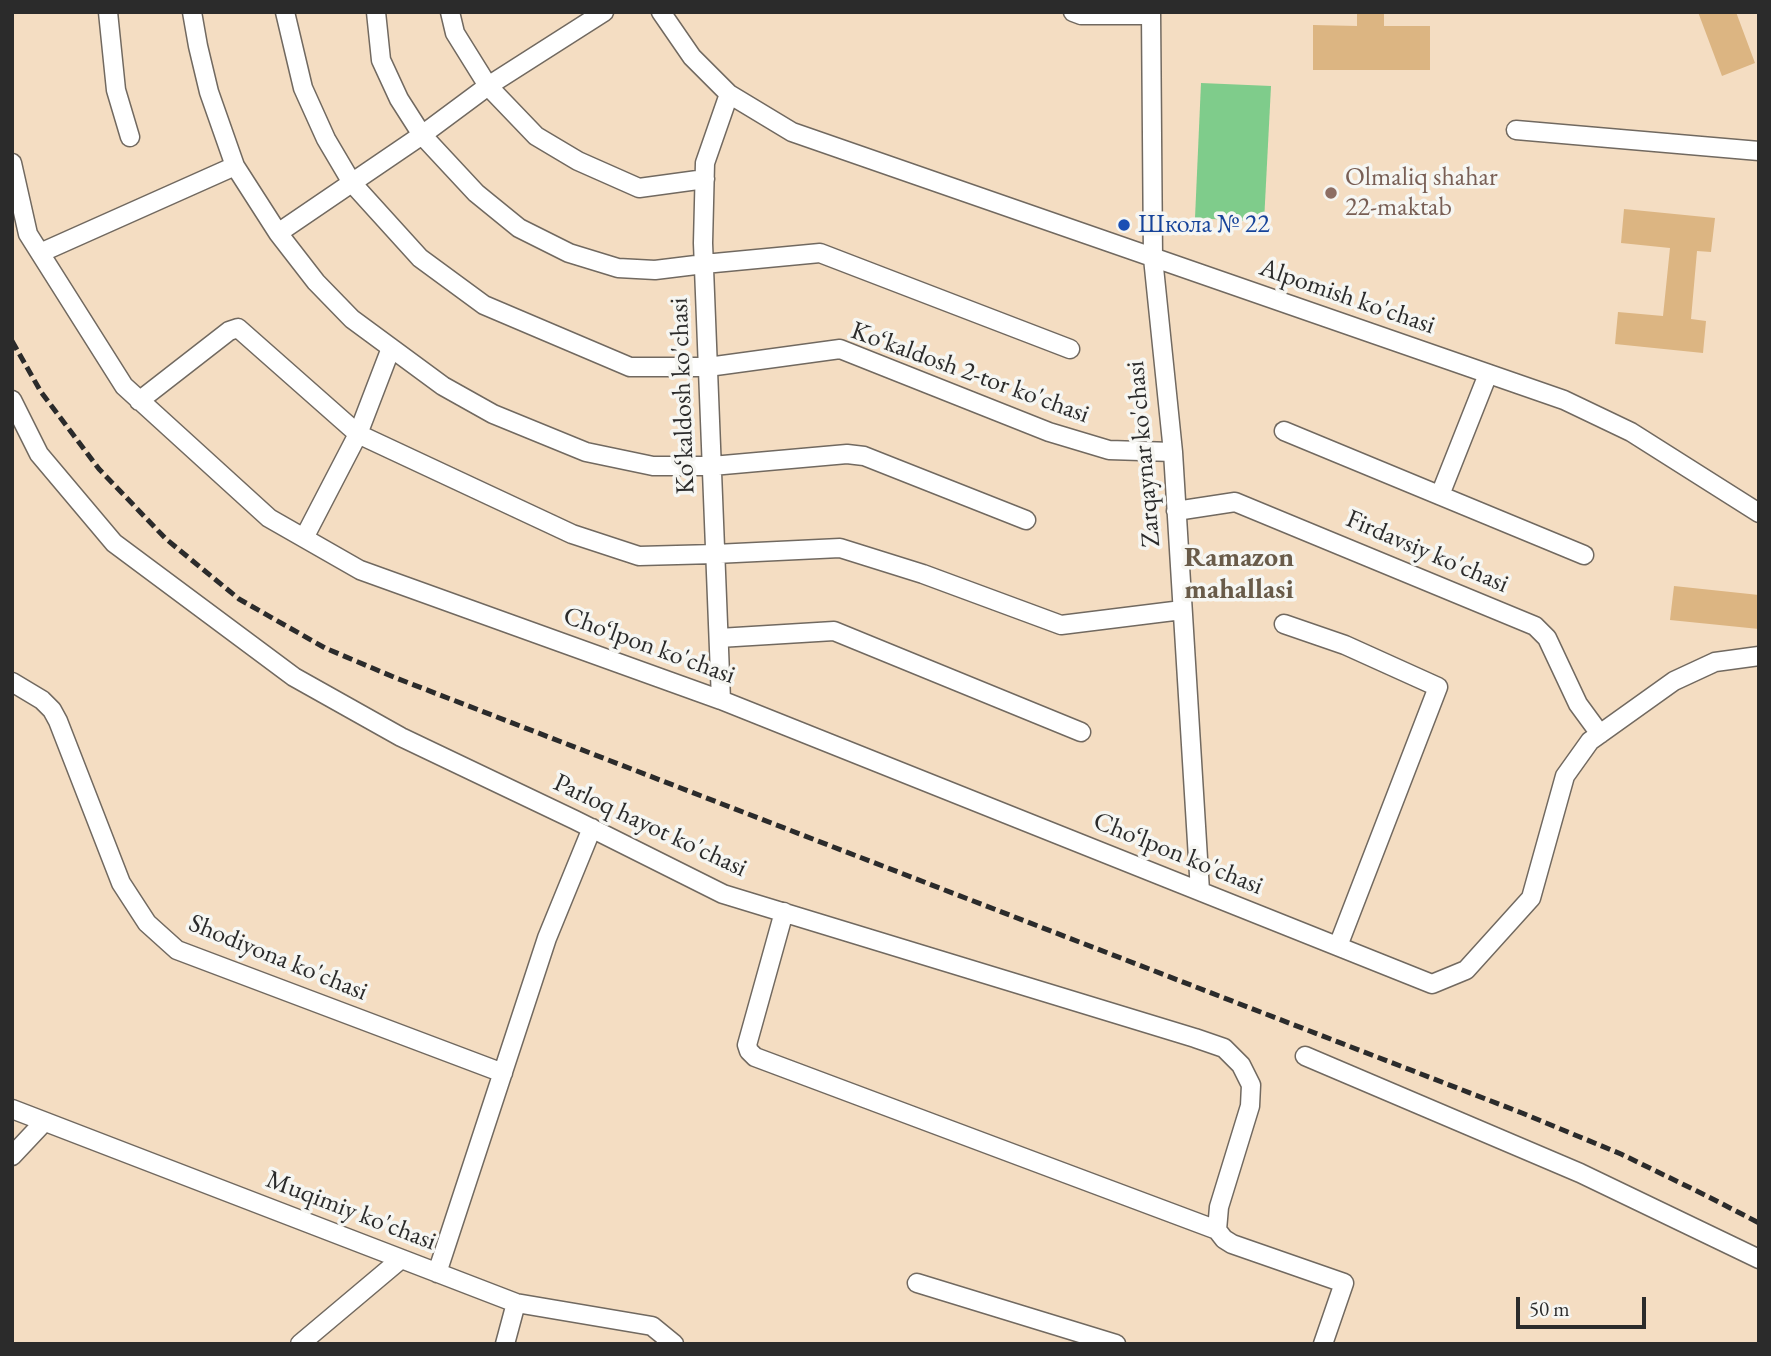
<!DOCTYPE html>
<html>
<head>
<meta charset="utf-8">
<style>
  body { margin:0 }
  #map { position:relative; width:1771px; height:1356px; overflow:hidden; background:#f4ddc2; font-family:"EB Garamond",serif }
  canvas { display:block }
  .frame { position:absolute; inset:0; border:14px solid #2b2b2b; pointer-events:none }
  .scale { position:absolute; left:1516px; top:1297px; width:130px; height:32px; box-sizing:border-box; border:4px solid #2b2b2b; border-top:0; padding-left:9px; font-size:21px; line-height:24px; white-space:nowrap; color:#2b2b2b; -webkit-text-stroke:5px #f6f6f2; paint-order:stroke }
</style>
</head>
<body>
<div id="map">
<canvas width="1771" height="1356"></canvas>
<div class="frame"></div>
<div class="scale">50 m</div>
</div>
<script>
const g = document.querySelector('canvas').getContext('2d');
g.lineJoin = 'round';
function fill(path, color) {
  g.fillStyle = color;
  g.fill(path, 'evenodd');
}
function poly(rows) {
  const path = new Path2D();
  for (const r of rows) {
    path.moveTo(r[0], r[1]);
    for (let i = 2; i < r.length; i += 2) path.lineTo(r[i], r[i + 1]);
  }
  return path;
}
function strokePath(path, color, width, dash) {
  g.strokeStyle = color;
  g.lineWidth = width;
  g.lineCap = dash ? 'butt' : 'round';
  g.setLineDash(dash || []);
  g.stroke(path);
}
function write(font, color, halo, rows, align = 'center') {
  g.font = font + ' "EB Garamond",serif';
  g.lineWidth = 7;
  g.setLineDash([]);
  g.textBaseline = 'middle';
  g.strokeStyle = halo;
  g.fillStyle = color;
  for (const [text, x, y, turn = 0] of rows) {
    g.save();
    g.translate(x, y);
    g.rotate((+turn || 0) * Math.PI / 180);
    g.textAlign = isNaN(turn) ? turn : align;
    if (halo) g.strokeText(text, 0, 0);
    g.fillText(text, 0, 0);
    g.restore();
  }
}
fill(poly([
  [1201,83,1271,86,1264,222,1195,218]
]), '#7fcc8b');
fill(poly([
  [1357,12,1384,12,1384,26,1430,26,1430,70,1313,70,1313,25,1357,26],
  [1698,12,1736,12,1755,63,1722,76],
  [1624,209,1715,218,1711,252,1697,251,1691,319,1706,321,1703,353,1615,344,1618,312,1663,316,1670,248,1621,243],
  [1674,586,1759,595,1759,629,1670,620]
]), '#dcb582');
const minor = poly([
  [108,12,116,90,130,137],
  [192,12,198,46,209,92,235,166,278,233,316,282,352,319,443,386,493,414,586,452,653,466,712,466,847,454,864,456,1026,520],
  [285,12,303,88,326,139,352,183,420,258,484,305,630,367,708,367,840,349,1049,432,1109,450,1173,452],
  [376,12,381,60,399,99,422,135,476,193,519,228,569,253,618,268,655,270,704,264,820,253,1070,349],
  [450,12,455,33,488,86,536,136,578,161,639,188,705,179],
  [661,12,692,57,729,94,792,132,1564,400,1631,432,1759,513],
  [1073,12,1081,15,1151,15],
  [1151,12,1153,258,1173,452,1200,891],
  [1516,130,1759,151],
  [12,163,28,234,124,386,269,518,360,570,721,700,1432,984,1466,970,1531,898,1565,776,1590,741,1674,681,1715,662,1759,656],
  [278,233,422,135,488,86,604,12],
  [40,253,235,166],
  [12,400,39,454,114,543,294,677,401,737,575,820,723,894,1195,1038,1224,1048,1241,1065,1251,1085,1250,1106,1219,1207,1217,1230,1224,1239,1232,1244,1344,1283,1323,1344],
  [139,401,229,331,238,328,358,434,572,534,639,556,715,554,840,548,923,574,1061,625,1182,610],
  [1284,431,1584,555],
  [1440,495,1488,374],
  [1176,511,1235,502,1535,626,1547,638,1578,704,1600,734],
  [304,538,358,434,391,348],
  [1284,624,1345,645,1438,687,1338,946],
  [719,638,834,631,1081,732],
  [12,682,42,700,52,710,58,721,121,883,147,923,177,950,503,1073],
  [721,700,703,243,705,163,729,94],
  [784,912,747,1045,749,1051,755,1057,1217,1230],
  [1305,1056,1580,1173,1759,1259],
  [12,1109,516,1303,652,1326,674,1344],
  [12,1156,44,1122],
  [437,1273,547,938,592,828],
  [917,1283,1116,1344],
  [300,1344,401,1259],
  [505,1344,516,1303]
]);
strokePath(minor, '#716960', 21);
strokePath(minor, '#fff', 18);
strokePath(poly([
  [12,341,41,392,99,469,166,539,239,599,325,648,396,678,1522,1113,1621,1154,1707,1196,1759,1223]
]), '#2b2b2b', 5, [10, 5]);
for (const [x, y, r, color] of [
  [1331,193,7,"#8d6e63"],
  [1124,225,7,"#1a4fb4"]
]) {
  const dot = new Path2D();
  dot.arc(x, y, r, 0, 2 * Math.PI);
  g.fillStyle = color;
  g.fill(dot);
  strokePath(dot, '#f6f6f2', 2.5);
}
write('26px', '#785e54', '#f6f6f2', [
  ["Olmaliq shahar",1345,178],
  ["22-maktab",1345,208]
], 'left');
write('26px', '#164399', '#f6f6f2', [
  ["Школа № 22",1138,225]
], 'left');
write('26px', '#2b2b2b', '#f6f6f2', [
  ["Alpomish ko'chasi",1347,297,19],
  ["Ko‘kaldosh 2-tor ko'chasi",970,373,20],
  ["Ko‘kaldosh ko'chasi",683,396,-92],
  ["Zarqaynar ko'chasi",1144,454,-95],
  ["Firdavsiy ko'chasi",1427,552,23],
  ["Cho‘lpon ko'chasi",649,646,20],
  ["Parloq hayot ko'chasi",650,826,25],
  ["Cho‘lpon ko'chasi",1178,854,22],
  ["Shodiyona ko'chasi",278,958,22],
  ["Muqimiy ko'chasi",351,1211,21]
]);
write('bold 28px', '#695b49', '#f6f6f2', [
  ["Ramazon",1239,558],
  ["mahallasi",1239,590]
]);
</script>
</body>
</html>
